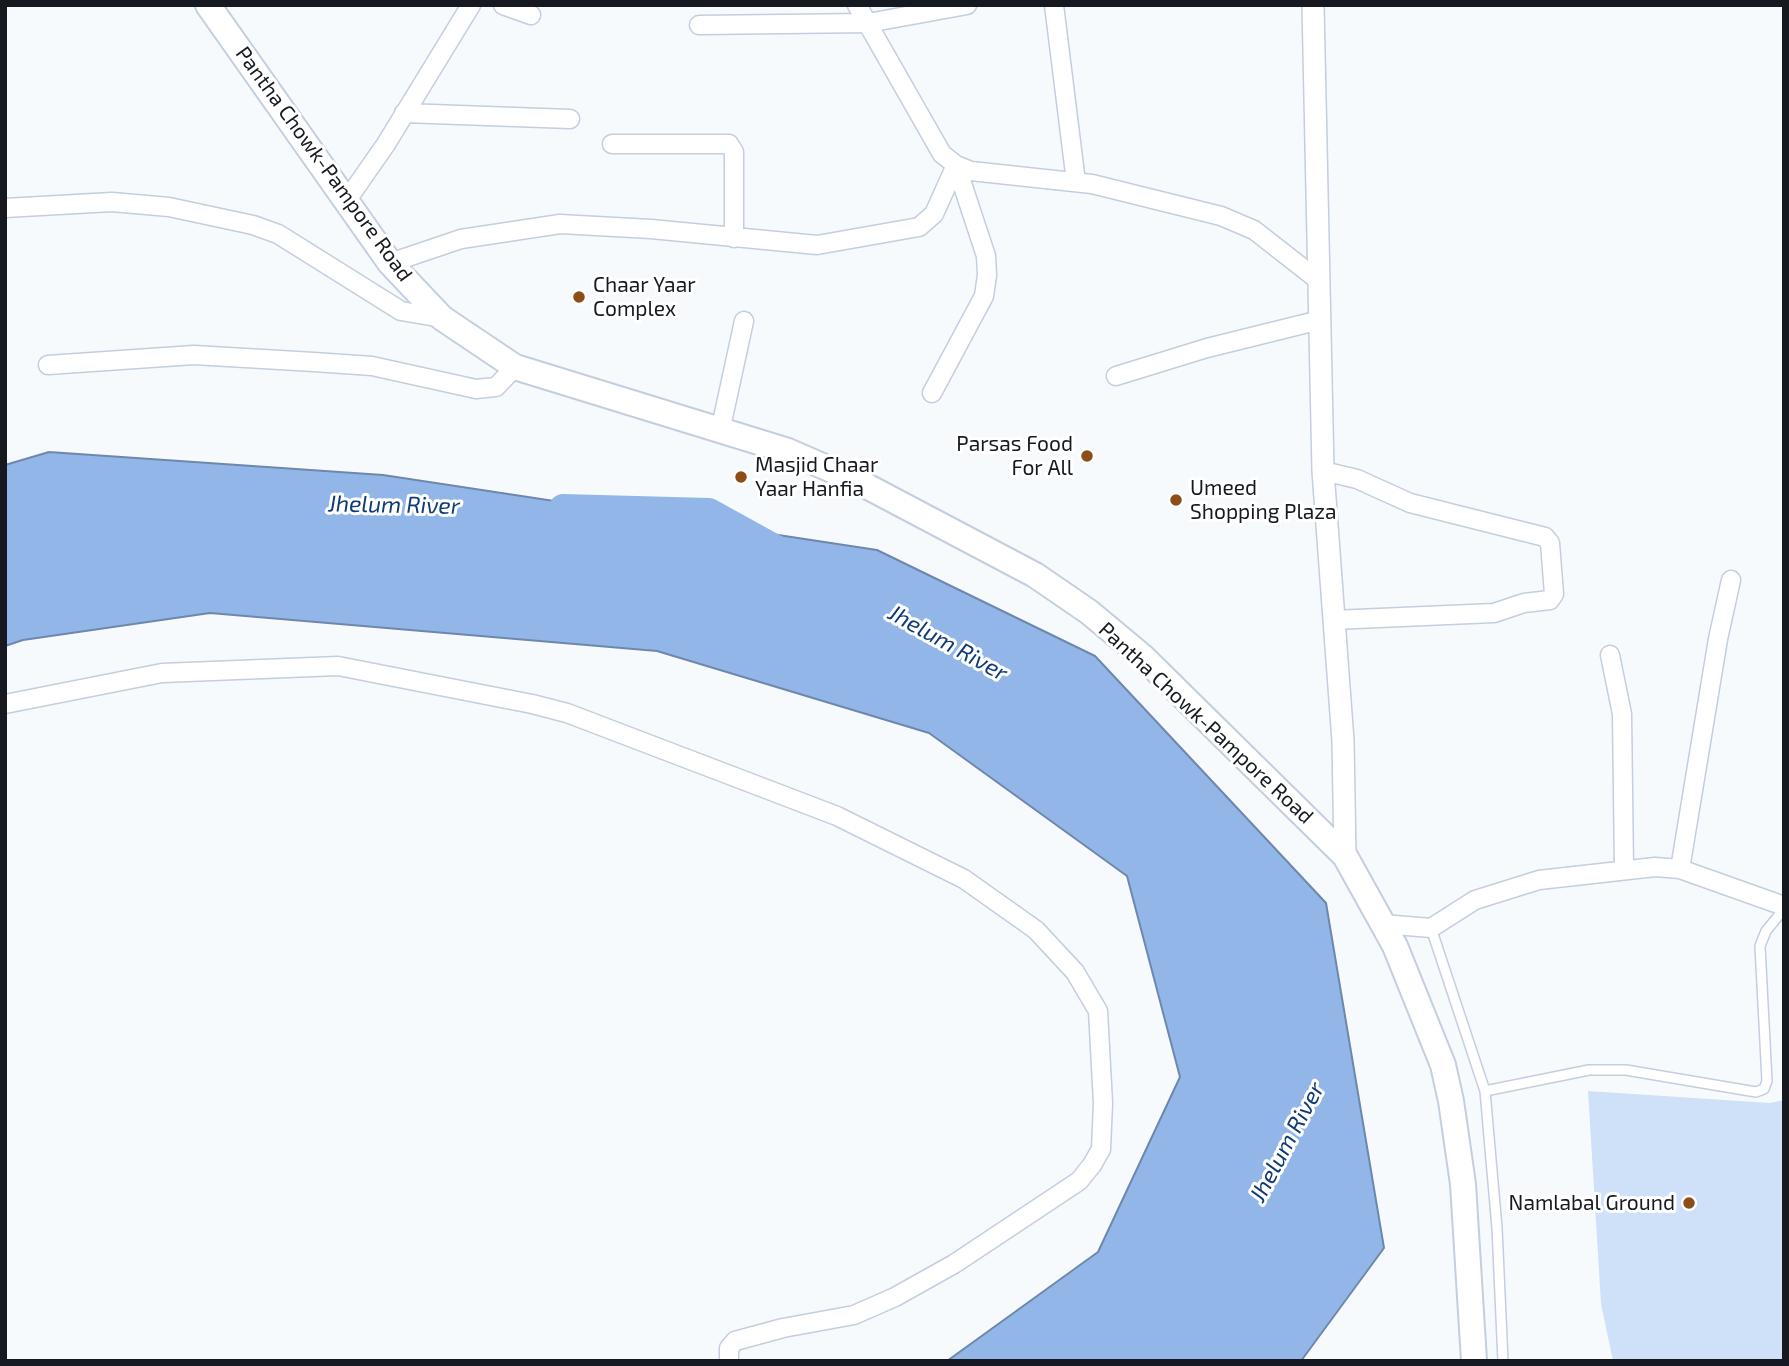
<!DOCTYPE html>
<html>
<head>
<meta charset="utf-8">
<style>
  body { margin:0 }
  #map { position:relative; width:1789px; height:1366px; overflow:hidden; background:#f7fafd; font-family:"Exo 2",sans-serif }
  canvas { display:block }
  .frame { position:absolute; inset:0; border:7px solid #161a20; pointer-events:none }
</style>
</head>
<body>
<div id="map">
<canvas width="1789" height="1366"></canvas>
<div class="frame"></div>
</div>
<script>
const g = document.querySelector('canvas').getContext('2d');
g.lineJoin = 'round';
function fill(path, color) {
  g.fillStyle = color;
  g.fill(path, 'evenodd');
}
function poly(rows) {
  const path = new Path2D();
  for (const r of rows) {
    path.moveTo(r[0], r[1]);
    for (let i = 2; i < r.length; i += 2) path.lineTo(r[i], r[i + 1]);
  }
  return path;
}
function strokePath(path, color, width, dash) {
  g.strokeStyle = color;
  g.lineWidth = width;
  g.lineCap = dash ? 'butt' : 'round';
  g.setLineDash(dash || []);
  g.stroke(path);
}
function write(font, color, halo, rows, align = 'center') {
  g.font = font + ' "Exo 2",sans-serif';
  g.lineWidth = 6;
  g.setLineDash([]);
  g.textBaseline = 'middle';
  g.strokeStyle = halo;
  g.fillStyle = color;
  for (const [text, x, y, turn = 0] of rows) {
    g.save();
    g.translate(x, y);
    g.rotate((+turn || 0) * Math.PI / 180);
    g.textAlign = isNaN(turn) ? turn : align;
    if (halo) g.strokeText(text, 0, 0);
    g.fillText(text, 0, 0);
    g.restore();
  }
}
fill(poly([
  [1588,1091,1770,1103,1784,1100,1784,1361,1613,1361,1601,1304]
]), '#cfe0f9');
const water = poly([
  [49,452,383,475,877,550,1095,656,1326,903,1384,1248,1301,1361,947,1361,1098,1252,1180,1077,1127,876,929,733,657,651,210,613,23,640,5,646,5,465,49,452]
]);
fill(water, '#93b6e8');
strokePath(water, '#6e87ac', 2);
strokePath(poly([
  [563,508,709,512,776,549]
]), '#93b6e8', 28);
const service = poly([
  [1431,928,1485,1091,1497,1228,1503,1361],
  [1485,1091,1589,1070,1626,1070,1756,1092,1764,1089,1767,1081,1760,946,1766,931,1784,909]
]);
const minor = poly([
  [503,5,531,15],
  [857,5,942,154,956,165,971,171,1092,184,1221,216,1254,230,1318,280],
  [1054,5,1076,182],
  [699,25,868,23,967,5],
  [404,113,570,119],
  [612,144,729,144,734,152,734,238],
  [347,200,386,144,471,5],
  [5,208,112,202,169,207,253,225,278,234,401,311,442,318],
  [390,263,461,239,560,224,651,229,817,245,919,227,934,214,956,165],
  [48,365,194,355,314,362,372,366,476,389,496,387,515,367],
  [1116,376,1207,348,1320,320],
  [932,393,984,296,987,275,986,256,956,165],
  [721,427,744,321],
  [1323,471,1357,479,1410,503,1545,537,1550,543,1554,594,1550,600,1524,603,1494,613,1333,620],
  [1610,655,1622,714,1624,869],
  [5,704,162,673,338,666,532,704,567,713,837,816,964,879,1036,930,1075,972,1098,1011,1103,1103,1101,1149,1092,1165,1079,1181,954,1264,895,1297,854,1315,783,1328,735,1341,729,1348,729,1361],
  [1680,869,1718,639,1731,580],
  [1383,924,1431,928,1475,900,1539,880,1655,867,1680,869,1784,906]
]);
const tertiary = poly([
  [1313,5,1323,471,1343,741,1345,856]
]);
const secondary = poly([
  [208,5,390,263,442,318,515,367,788,451,857,481,1035,575,1089,612,1143,657,1345,856,1395,946,1443,1065,1451,1101,1463,1184,1474,1361]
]);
strokePath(service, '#c3cedf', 12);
strokePath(minor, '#c3cedf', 21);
strokePath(tertiary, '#c3cedf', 24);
strokePath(secondary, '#c3cedf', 28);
strokePath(service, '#fff', 9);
strokePath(minor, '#fff', 18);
strokePath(tertiary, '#fff', 21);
strokePath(secondary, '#fff', 24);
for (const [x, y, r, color] of [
  [579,297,7,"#8d4d16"],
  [1087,456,7,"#8d4d16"],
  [741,477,7,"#8d4d16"],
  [1176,500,7,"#8d4d16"],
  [1689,1203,7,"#8d4d16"]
]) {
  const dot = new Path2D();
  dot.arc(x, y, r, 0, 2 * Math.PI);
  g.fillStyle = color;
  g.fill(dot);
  strokePath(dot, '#fff', 2.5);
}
write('21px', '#161a20', '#fff', [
  ["Pantha Chowk-Pampore Road",324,164,54],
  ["Pantha Chowk-Pampore Road",1206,723,43]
]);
write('21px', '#161a20', '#fff', [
  ["Chaar Yaar",593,285],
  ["Complex",593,309],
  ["Parsas Food",1073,444,"right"],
  ["For All",1073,468,"right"],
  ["Masjid Chaar",755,465],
  ["Yaar Hanfia",755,489],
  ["Umeed",1190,488],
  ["Shopping Plaza",1190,512],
  ["Namlabal Ground",1675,1203,"right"]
], 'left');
write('italic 23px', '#0e3a75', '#fff', [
  ["Jhelum River",394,505,1],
  ["Jhelum River",948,643,29],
  ["Jhelum River",1287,1142,-62]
]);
</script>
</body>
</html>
